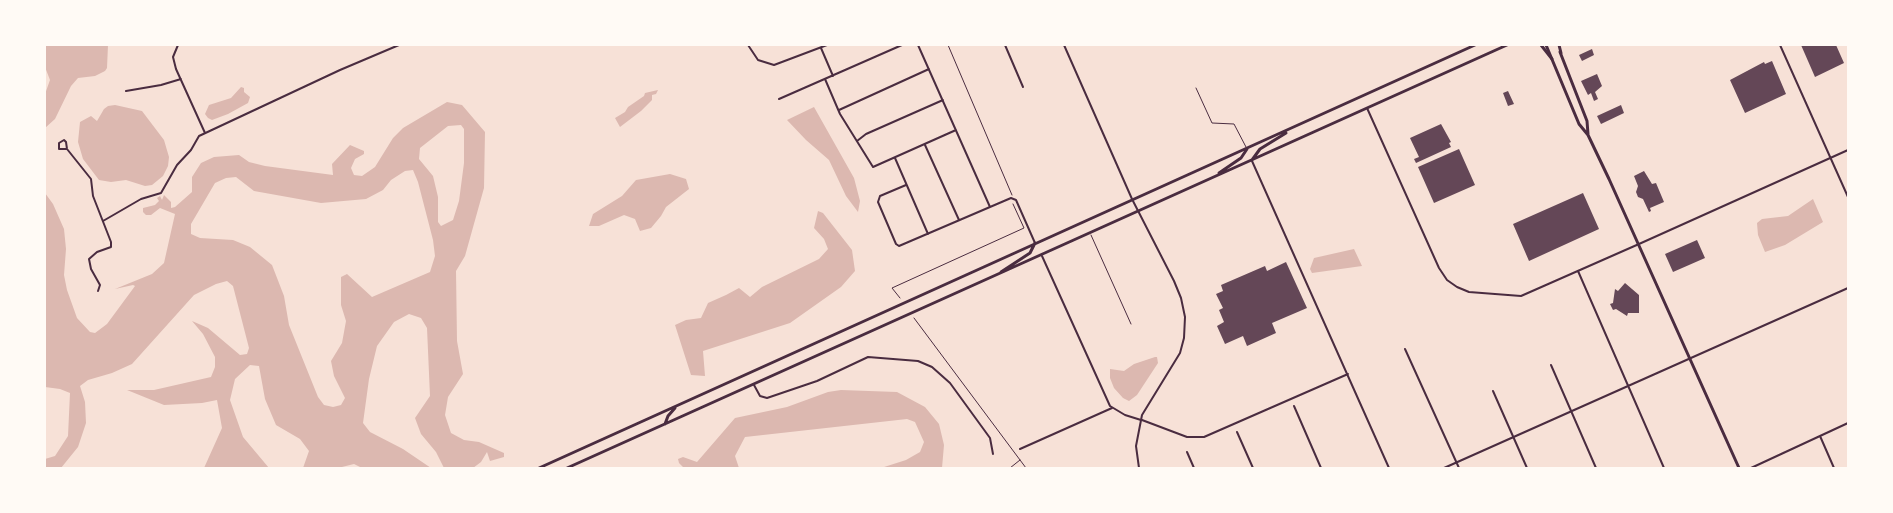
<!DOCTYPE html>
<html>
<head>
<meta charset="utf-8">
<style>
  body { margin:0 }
  #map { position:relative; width:1893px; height:513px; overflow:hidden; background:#f7e1d7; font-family:"Nunito Sans",sans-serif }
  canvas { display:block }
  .frame { position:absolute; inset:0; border:46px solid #fffaf5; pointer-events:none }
</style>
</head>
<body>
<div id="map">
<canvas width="1893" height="513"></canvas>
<div class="frame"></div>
</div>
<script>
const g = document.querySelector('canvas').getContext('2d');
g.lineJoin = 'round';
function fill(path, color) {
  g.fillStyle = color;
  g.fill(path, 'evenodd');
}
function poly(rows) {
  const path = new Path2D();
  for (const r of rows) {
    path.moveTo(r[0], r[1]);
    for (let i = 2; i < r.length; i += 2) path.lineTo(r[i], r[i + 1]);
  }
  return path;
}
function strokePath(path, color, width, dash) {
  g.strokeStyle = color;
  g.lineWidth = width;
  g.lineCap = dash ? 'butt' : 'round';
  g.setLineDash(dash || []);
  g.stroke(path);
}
fill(poly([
  [45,45,108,45,107,68,105,71,95,76,78,78,71,86,55,119,45,128,45,94,50,80,45,67],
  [241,87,244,88,244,92,250,97,248,103,228,114,212,120,208,118,205,114,209,105,231,98],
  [658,90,656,94,652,95,652,100,641,111,620,127,615,118,625,112,628,107,644,96,645,93],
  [447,102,462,105,485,132,484,188,465,256,456,271,457,341,463,374,448,397,445,415,451,433,464,440,479,442,504,453,504,457,490,461,487,452,481,462,473,468,444,468,436,452,421,434,415,418,430,396,427,328,421,318,409,314,394,322,377,346,369,379,363,423,370,432,403,449,431,468,362,468,354,464,338,468,303,468,309,451,300,439,276,425,265,399,259,366,250,365,235,379,230,400,243,437,269,468,204,468,222,428,217,400,202,403,164,405,127,390,154,390,211,377,215,367,215,357,203,334,192,321,208,328,240,355,247,354,249,348,233,286,227,281,216,284,194,295,132,364,112,373,88,380,80,386,85,402,86,423,78,447,61,468,45,468,45,459,55,456,68,436,70,393,60,389,45,387,45,193,53,204,64,229,66,249,64,275,67,290,77,318,90,332,95,333,107,324,135,286,133,285,115,289,152,274,164,263,175,214,160,208,151,215,146,215,143,212,143,208,155,205,159,201,157,198,160,196,162,200,164,195,171,202,171,208,175,207,192,192,192,177,201,163,214,157,239,155,249,162,265,166,333,175,332,164,350,145,364,151,364,154,355,159,351,168,354,175,362,176,375,167,393,138,403,128],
  [461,125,464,129,464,163,459,201,453,220,441,226,438,222,438,197,433,176,419,159,420,148,448,126],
  [413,170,418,182,433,240,435,256,430,272,372,297,347,274,341,277,341,305,346,321,342,343,331,361,334,376,345,398,341,405,333,407,324,405,318,397,289,325,284,296,272,265,250,247,233,240,200,238,191,234,191,224,215,183,226,178,236,177,254,191,321,203,366,199,383,190,391,180,405,171],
  [115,105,142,111,164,140,169,157,168,166,163,176,152,185,145,186,126,180,111,182,99,180,83,159,78,142,80,122,91,116,97,121,104,109,108,106],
  [814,107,854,178,860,201,858,212,846,196,829,160,806,140,787,120],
  [670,174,686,179,689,189,666,207,661,216,651,228,640,231,635,219,624,215,599,226,589,226,593,214,622,196,636,180],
  [1813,199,1823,222,1785,245,1765,252,1758,235,1757,223,1762,219,1788,216],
  [818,211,823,213,852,250,855,271,841,287,790,323,703,351,705,376,691,375,675,325,686,320,701,318,708,303,726,295,739,288,750,297,762,287,819,259,828,249,824,239,814,228],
  [1354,249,1362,266,1312,273,1310,269,1314,258],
  [1155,357,1157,357,1158,363,1137,395,1129,401,1123,398,1114,388,1110,378,1110,369,1124,371,1134,364],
  [841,390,897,392,925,407,939,424,944,445,942,468,881,468,906,460,920,452,924,442,915,422,907,419,745,437,735,456,739,468,684,468,679,463,678,459,683,457,697,462,735,418,787,407,828,392]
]), '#dcb8b0');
fill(poly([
  [1801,45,1836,45,1844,63,1815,77],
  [1592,49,1594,55,1582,61,1579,55],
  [1772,61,1786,94,1745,113,1730,80,1764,62,1765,64],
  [1597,74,1602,86,1595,92,1598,99,1594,101,1591,93,1588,95,1581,81],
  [1508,91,1514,104,1508,106,1503,93],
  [1621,105,1624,113,1601,124,1597,116],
  [1441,124,1451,142,1449,143,1451,147,1416,163,1414,159,1419,157,1410,138],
  [1459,149,1475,185,1434,203,1418,167],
  [1644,171,1652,184,1656,183,1664,202,1650,208,1651,211,1649,212,1643,199,1638,197,1636,192,1638,186,1634,176],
  [1583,193,1599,229,1529,261,1513,224],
  [1697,240,1705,258,1673,272,1665,254],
  [1286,262,1307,308,1272,323,1276,333,1247,346,1243,336,1225,344,1217,326,1224,322,1219,310,1223,308,1216,294,1223,291,1221,285,1265,266,1267,271],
  [1625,283,1639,295,1639,313,1628,313,1627,316,1616,309,1613,310,1610,304,1613,303,1615,289,1618,291]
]), '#644757');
strokePath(poly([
  [948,45,1012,195],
  [900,298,892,288,1024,228,1013,204],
  [914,318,1026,468],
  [1010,468,1020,460]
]), '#4a2c40', 1);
strokePath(poly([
  [1196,88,1212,123,1234,124,1246,147],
  [1091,235,1131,324]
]), '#4a2c40', 1);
strokePath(poly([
  [178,45,173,57,176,69,205,133],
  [748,45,758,60,774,65,827,45],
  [918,45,990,207],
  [1005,45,1023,87],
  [1064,45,1132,199],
  [1780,45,1848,197],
  [821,48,833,76],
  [825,79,840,114,873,167,956,130],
  [126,91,161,85,181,79],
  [779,99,902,45],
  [1367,108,1439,268,1447,280,1457,287,1469,292,1521,296,1639,244],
  [839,110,929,69],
  [857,141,866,134,943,100],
  [925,145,959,220],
  [67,149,59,149,59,143,64,140,66,142,67,149,91,179,93,196,111,242,111,247,97,252,89,259,91,269,100,285,98,291],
  [895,158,928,234],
  [1252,161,1389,468],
  [906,185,880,196,878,202,896,244,899,246,1011,198,1016,200,1035,243],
  [103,221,141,199,161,193,177,165,191,150,199,136,340,70,399,45],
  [1578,271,1664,468],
  [1405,349,1459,468],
  [1551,365,1596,468],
  [754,385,760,396,767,398,817,381,868,357,918,361,932,367,950,383,990,438,993,454],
  [1493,391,1527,468],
  [1294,406,1321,468],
  [1142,420,1187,437,1204,437,1348,374],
  [1237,432,1253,468],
  [1820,436,1834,468],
  [1020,449,1112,408],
  [1187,452,1194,468],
  [1444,468,1848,288],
  [1751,468,1848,423]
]), '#4a2c40', 2);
strokePath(poly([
  [1133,201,1174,281,1181,298,1185,317,1184,338,1180,353,1142,415,1136,446,1139,468],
  [1639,244,1848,150],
  [1042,256,1110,406,1125,415,1141,420]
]), '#4a2c40', 2);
strokePath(poly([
  [1546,45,1579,124,1588,135,1609,179,1739,468],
  [1560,52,1587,121,1588,134]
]), '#4a2c40', 3);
strokePath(poly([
  [1541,45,1552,59],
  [1559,45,1561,53],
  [1252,160,1260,149,1286,133],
  [1219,173,1241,158,1247,149],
  [1001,272,1030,253,1035,243],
  [665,424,668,416,675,408],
  [539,468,1475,45],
  [567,468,1507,45]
]), '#4a2c40', 3);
</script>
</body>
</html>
